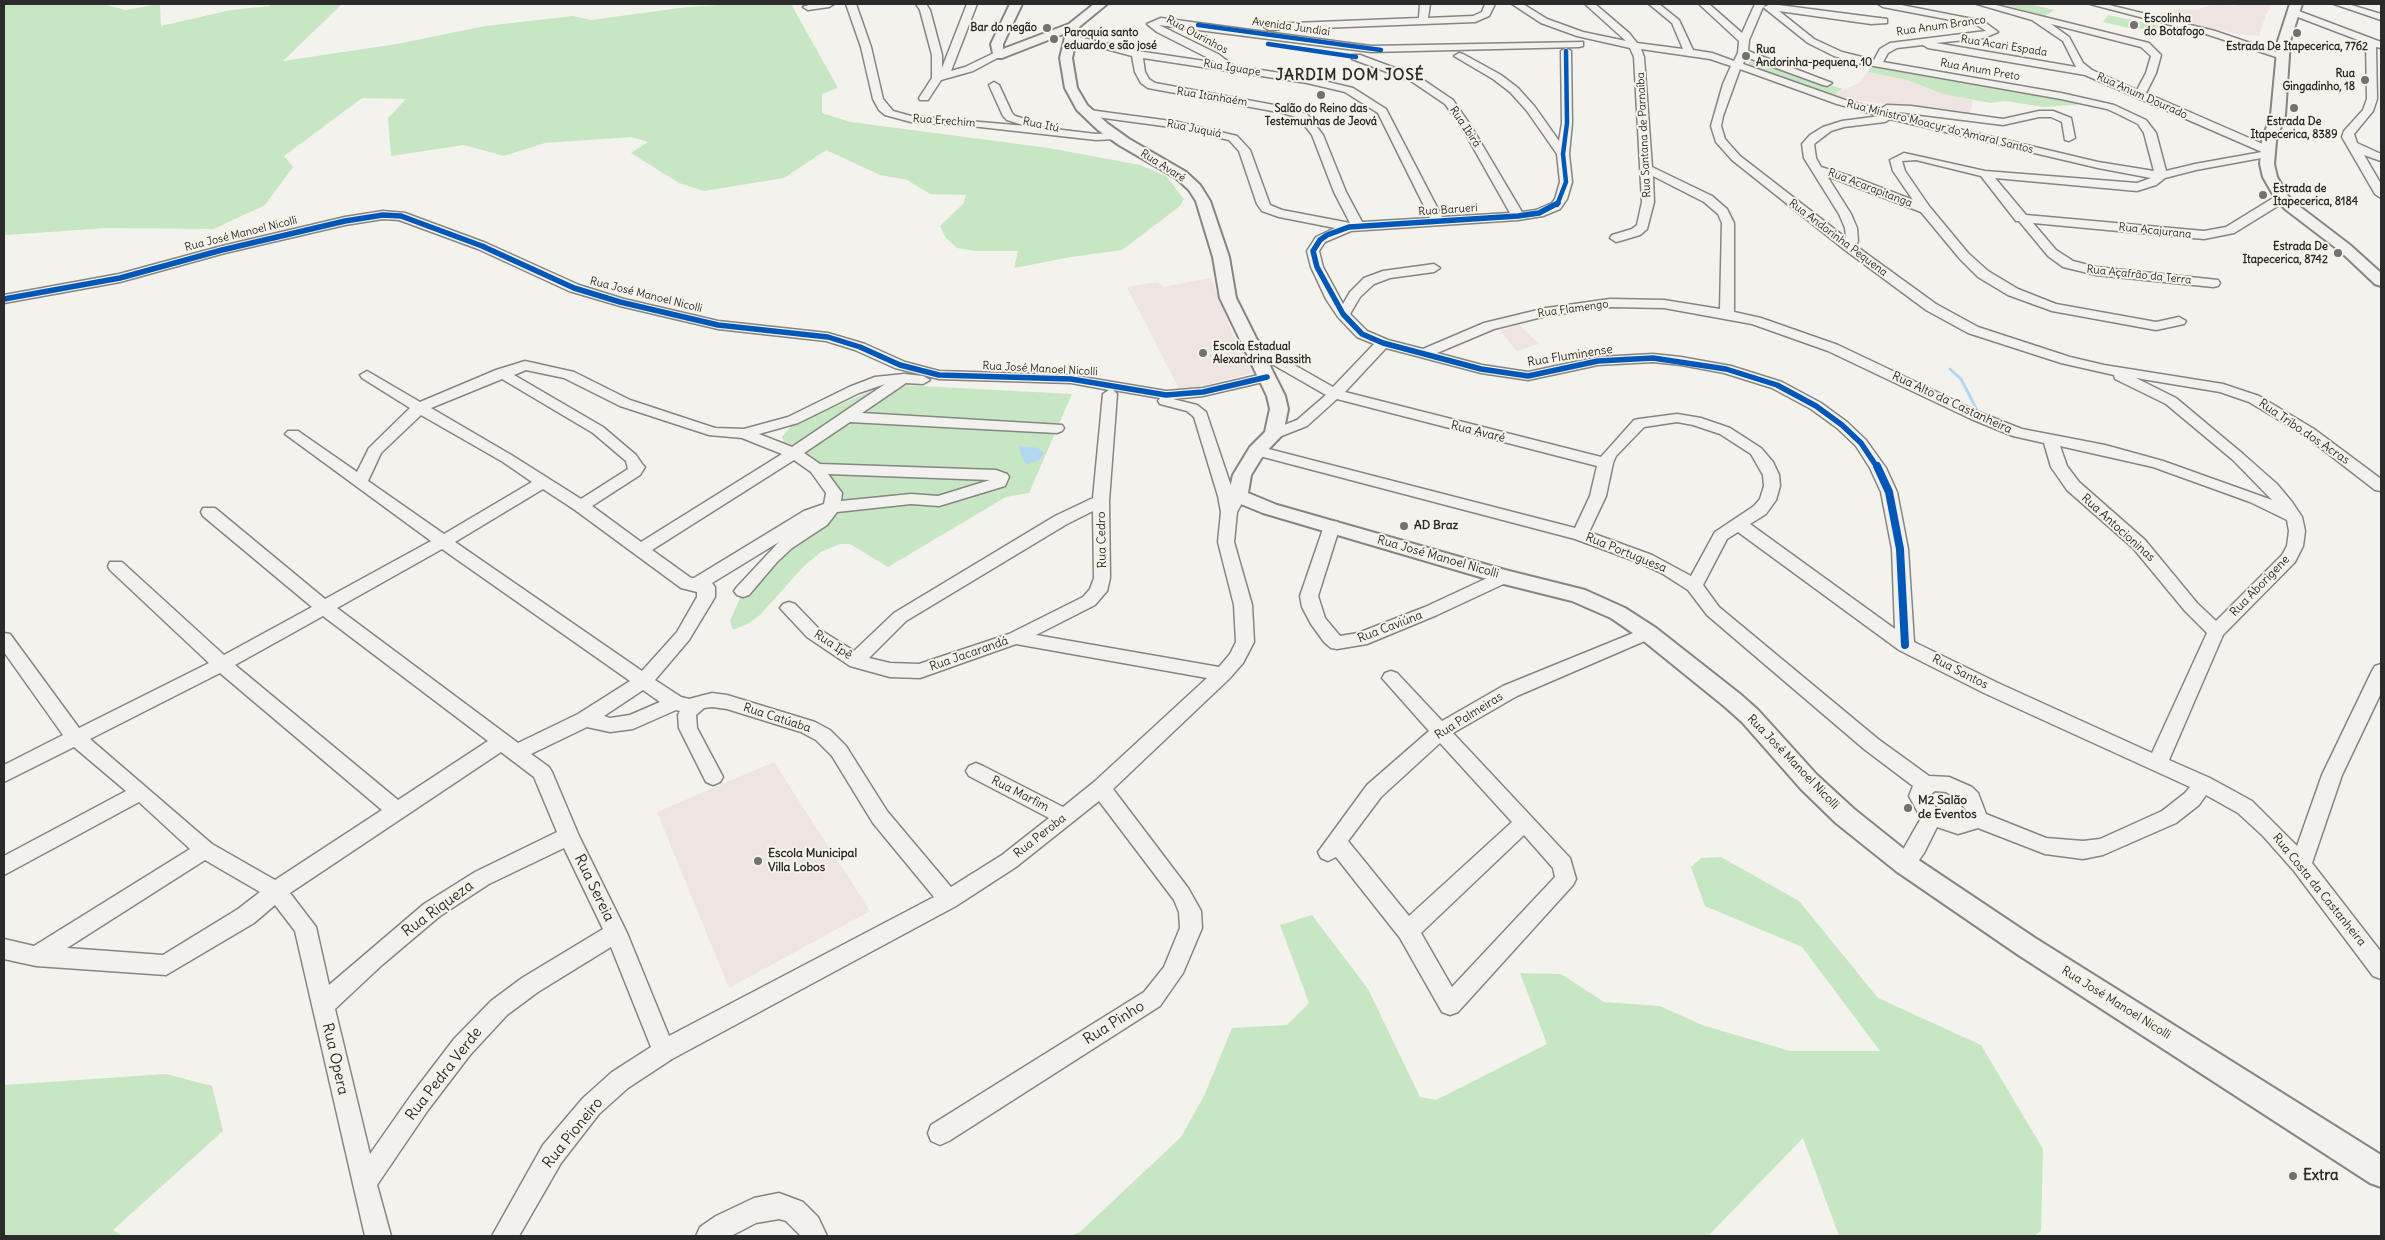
<!DOCTYPE html>
<html>
<head>
<meta charset="utf-8">
<style>
  body { margin:0 }
  #map { position:relative; width:2385px; height:1240px; overflow:hidden; background:#f4f2ec; font-family:Delius,sans-serif }
  canvas { display:block }
  .frame { position:absolute; inset:0; border:5px solid #2b2b2b; pointer-events:none }
</style>
</head>
<body>
<div id="map">
<canvas width="2385" height="1240"></canvas>
<div class="frame"></div>
</div>
<script>
const g = document.querySelector('canvas').getContext('2d');
g.lineJoin = 'round';
function fill(path, color) {
  g.fillStyle = color;
  g.fill(path, 'evenodd');
}
function poly(rows) {
  const path = new Path2D();
  for (const r of rows) {
    path.moveTo(r[0], r[1]);
    for (let i = 2; i < r.length; i += 2) path.lineTo(r[i], r[i + 1]);
  }
  return path;
}
function strokePath(path, color, width, dash) {
  g.strokeStyle = color;
  g.lineWidth = width;
  g.lineCap = dash ? 'butt' : 'round';
  g.setLineDash(dash || []);
  g.stroke(path);
}
function write(font, color, halo, rows, align = 'center') {
  g.font = font + ' Delius,sans-serif';
  g.lineWidth = 4;
  g.setLineDash([]);
  g.textBaseline = 'middle';
  g.strokeStyle = halo;
  g.fillStyle = color;
  for (const [text, x, y, turn = 0] of rows) {
    g.save();
    g.translate(x, y);
    g.rotate((+turn || 0) * Math.PI / 180);
    g.textAlign = isNaN(turn) ? turn : align;
    if (halo) g.strokeText(text, 0, 0);
    g.fillText(text, 0, 0);
    g.restore();
  }
}
fill(poly([
  [2213,4,2235,6,2237,6,2231,4,2273,4,2266,14,2259,36,2237,34,2154,15,2178,9,2197,10],
  [1868,72,1907,80,1943,94,1973,100,1970,113,1852,100,1833,95,1859,83],
  [1211,278,1233,335,1257,372,1180,391,1127,287,1158,282,1163,287],
  [1519,325,1539,344,1517,351,1500,331],
  [774,762,870,911,729,988,657,812]
]), '#eee4e2');
fill(poly([
  [4,4,103,4,126,10,160,4,161,26,231,10,271,6,269,4,342,4,283,61,397,44,485,26,573,16,591,20,687,7,738,4,791,4,838,88,822,94,822,113,851,122,1049,148,1140,165,1166,176,1184,199,1180,206,1122,250,1071,257,1014,268,1018,251,976,251,957,248,946,238,940,226,963,204,966,195,930,194,907,180,880,175,826,150,784,178,704,191,679,183,631,153,648,142,631,137,545,143,504,156,464,145,391,156,388,118,406,99,362,98,284,156,293,167,265,205,214,229,107,228,7,235,4,233],
  [2002,4,2030,4,2054,10,2045,16],
  [2108,15,2168,28,2133,29,2103,22],
  [1754,61,1843,89,1833,95,1749,65,1749,62],
  [1872,64,1922,75,2085,104,2043,107,2005,101,1990,103,1943,94,1907,80,1868,72],
  [901,385,1072,394,1029,493,1006,497,888,567,850,544,840,544,821,552,804,566,760,615,749,623,733,630,730,621,743,591,834,493,787,449,782,437,791,426,882,386],
  [1721,857,1799,901,1878,998,1981,1045,2043,1149,2041,1231,2034,1236,1839,1236,1803,1138,1708,1236,1070,1236,1080,1232,1181,1137,1204,1096,1232,1028,1287,1025,1309,1003,1280,925,1312,915,1368,989,1420,1097,1436,1100,1547,1044,1520,973,1561,974,1604,1002,1660,1006,1702,1025,1790,1051,1880,1051,1802,947,1705,906,1691,867,1701,858],
  [166,1074,212,1086,223,1131,113,1230,123,1236,4,1236,4,1085]
]), '#c7e6c3');
fill(poly([
  [1019,446,1038,448,1044,453,1040,460,1027,464,1022,459]
]), '#b1d7f1');
strokePath(poly([
  [1950,369,1961,379,1978,412]
]), '#b1d7f1', 3);
const minor = poly([
  [811,4,834,4,829,7,808,10,803,7,811,4],
  [846,4,856,4,871,47,883,99,893,111,911,116,1026,126,1007,120,1003,116,989,85,994,82,999,85,1012,113,1015,116,1032,121,1033,123,1029,126,1096,134,1116,133,1122,136,1116,139,1096,140,971,126,911,122,885,115,879,110,873,99,861,47,846,4],
  [916,4,926,4,930,10,942,55,942,68,967,4,977,4,951,71,965,67,994,53,1002,53,1003,55,973,71,941,80,928,100,920,100,919,98,932,78,932,55,920,10,916,4],
  [1420,4,1430,4,1428,18,1473,16,1482,12,1485,4,1495,4,1489,16,1475,22,1269,30,1264,27,1269,24,1419,18,1420,4],
  [1512,4,1523,4,1547,19,1583,32,1626,41,1585,4,1595,4,1629,33,1637,43,1683,49,1672,23,1649,4,1659,4,1679,20,1693,50,1712,53,1734,61,1738,53,1739,41,1699,4,1709,4,1742,33,1755,4,1765,4,1764,7,1771,4,1887,19,1887,23,1871,24,1779,11,1814,39,1842,52,1874,60,1880,49,1890,43,1986,31,1977,25,1883,7,1878,4,1896,4,1983,21,1998,32,1984,38,1936,43,2076,67,2063,41,2032,20,1977,4,1992,4,2149,43,2161,55,2156,73,2146,93,2272,148,2272,156,2196,170,2165,178,2156,185,2137,191,1995,178,2026,215,2204,231,2226,227,2278,195,2286,195,2288,198,2286,201,2234,233,2204,239,2033,223,2056,250,2073,261,2096,267,2218,280,2220,283,2218,286,2213,287,2096,275,2063,267,2048,256,2019,221,2016,221,1981,176,1916,160,1902,161,1905,171,1929,206,1968,253,1988,271,2018,289,2056,304,2156,322,2179,317,2186,321,2184,324,2156,330,2052,311,2008,295,1978,277,1960,259,1921,212,1827,176,1851,214,1857,228,1858,241,1856,246,1936,304,1978,327,2070,357,2104,365,2223,384,2259,396,2314,429,2381,479,2381,491,2375,490,2304,435,2249,402,2220,392,2136,378,2176,398,2243,454,2277,484,2292,502,2302,517,2305,531,2303,546,2295,562,2223,635,2169,760,2210,778,2252,801,2297,846,2322,775,2372,671,2375,666,2381,664,2381,693,2342,775,2312,863,2381,952,2381,979,2373,976,2294,871,2263,836,2238,813,2206,795,2199,805,2176,823,2103,855,2083,859,2045,854,1978,828,1958,834,1937,827,1924,853,1912,870,1905,873,1898,870,1895,864,1921,818,1909,796,1913,786,1864,749,1707,615,1688,590,1663,574,1640,563,1575,539,1252,454,1249,451,1252,448,1257,446,1575,528,1590,496,1597,466,1337,399,1307,426,1279,437,1269,437,1266,434,1269,431,1297,420,1326,395,1272,364,1242,342,1240,339,1242,336,1252,336,1282,358,1333,387,1374,344,1357,337,1338,317,1326,299,1311,267,1307,251,1316,237,1335,228,1279,217,1262,211,1257,204,1239,151,1229,140,1178,128,1089,116,1084,113,1089,110,1178,122,1237,136,1250,150,1270,205,1282,210,1350,223,1334,192,1312,135,1299,118,1283,113,1148,88,1141,83,1135,72,1132,56,1066,38,1071,35,1137,51,1218,63,1157,32,1147,24,1161,18,1371,46,1583,42,1583,46,1579,47,1371,52,1159,25,1218,54,1234,66,1307,77,1353,88,1386,109,1442,217,1510,213,1461,126,1445,104,1411,81,1352,59,1352,55,1360,55,1419,77,1453,100,1471,126,1522,212,1536,210,1552,203,1555,199,1560,182,1557,154,1527,111,1510,92,1493,79,1454,56,1459,53,1463,54,1501,75,1518,88,1535,107,1559,141,1562,123,1561,51,1566,48,1571,51,1572,123,1569,154,1572,182,1567,199,1560,209,1543,216,1518,220,1351,231,1325,242,1319,251,1323,267,1343,304,1350,292,1364,278,1383,271,1434,264,1440,268,1434,272,1390,278,1374,284,1360,297,1350,314,1367,331,1388,340,1423,349,1484,323,1546,308,1610,299,1664,300,1720,309,1722,223,1718,214,1704,202,1653,176,1654,202,1647,229,1640,235,1620,241,1616,242,1610,238,1612,235,1632,229,1637,225,1642,202,1634,57,1630,48,1577,36,1541,23,1512,4],
  [1763,7,1808,43,1834,56,1857,63,2061,99,2107,109,2118,114,2138,124,2144,133,2154,171,2098,162,1904,116,1845,100,1743,64,1746,57,1823,85,1827,86,1832,83,1748,51,1749,40,1763,7],
  [2051,24,2141,47,2151,56,2146,73,2137,90,2092,70,2083,63,2069,37,2051,24],
  [1923,45,1928,48,2085,75,2262,152,2195,164,2166,171,2156,133,2146,120,2114,105,2061,93,1883,62,1888,53,1897,48,1923,45],
  [1641,49,1710,59,1731,66,1723,84,1711,126,1716,142,1732,160,1845,250,1926,310,1968,333,2061,363,2114,375,2115,379,2166,404,2233,460,2272,500,2163,461,2105,445,2022,429,1981,413,1838,345,1761,318,1734,312,1734,223,1727,209,1712,196,1652,167,1644,57,1641,49],
  [1143,58,1307,83,1345,92,1378,113,1430,218,1362,222,1346,192,1323,135,1307,114,1285,107,1155,83,1149,79,1145,72,1143,58],
  [1740,69,1837,104,1880,116,1842,121,1823,127,1810,135,1802,144,1804,158,1839,214,1845,228,1846,238,1740,156,1725,139,1721,126,1723,116,1740,69],
  [1890,119,2098,168,2151,178,2137,183,1985,171,1904,153,1890,160,1893,171,1913,200,1853,177,1821,167,1816,158,1814,144,1831,131,1844,127,1885,122,1890,119],
  [1610,307,1664,308,1752,324,1828,351,1971,419,2013,436,2044,443,2051,467,2067,490,2133,548,2185,611,2207,633,2152,753,1998,683,1914,642,1908,549,1897,492,1886,468,1866,440,1847,422,1821,403,1782,382,1731,366,1681,357,1653,354,1598,357,1528,372,1482,365,1437,353,1494,329,1546,316,1610,307],
  [1386,348,1481,373,1528,380,1598,365,1653,362,1681,365,1724,373,1772,388,1811,409,1837,428,1856,446,1870,468,1881,492,1892,549,1895,629,1750,524,1766,514,1776,500,1780,486,1779,475,1773,462,1761,448,1730,428,1701,418,1677,414,1639,419,1634,420,1601,457,1345,392,1386,348],
  [1677,422,1693,425,1720,434,1751,454,1763,475,1764,486,1760,499,1754,506,1715,532,1691,576,1652,555,1589,532,1606,496,1613,463,1616,456,1644,427,1677,422],
  [2060,446,2153,467,2250,502,2287,520,2289,531,2287,546,2282,555,2216,621,2197,603,2145,540,2079,482,2067,466,2060,446],
  [1738,532,1899,650,1984,693,2190,787,2185,793,2162,811,2100,839,2083,841,2046,838,1986,814,1978,793,1972,787,1949,777,1929,776,1878,739,1719,607,1703,585,1727,539,1738,532],
  [1935,791,1946,792,1958,799,1967,812,1965,816,1958,818,1939,810,1933,805,1929,796,1935,791],
  [2090,4,2105,4,2215,31,2288,56,2283,59,2279,58,2209,35,2090,4],
  [2334,4,2348,4,2381,14,2381,20,2334,4],
  [2290,10,2296,10,2381,42,2381,48,2376,47,2377,99,2373,111,2354,134,2357,143,2381,154,2381,161,2364,155,2381,184,2381,198,2375,194,2342,137,2344,131,2363,110,2367,99,2366,43,2290,14,2290,10],
  [1887,105,1911,106,2003,119,2039,111,2053,111,2071,118,2075,138,2069,141,2065,140,2062,122,2051,117,2039,117,2003,125,1883,110,1882,108,1887,105],
  [383,211,405,213,486,243,579,285,624,299,718,321,828,333,865,344,905,362,939,371,1071,375,1166,391,1203,388,1267,373,1272,374,1274,377,1272,380,1203,396,1173,399,1197,405,1206,412,1233,492,1244,492,1246,496,1237,512,1234,542,1252,605,1254,642,1243,663,1229,679,1113,789,1188,888,1201,911,1202,928,1183,973,1160,1006,949,1141,940,1145,931,1141,928,1133,931,1125,1144,992,1164,967,1180,928,1179,912,1174,900,1099,801,1016,867,956,906,672,1059,628,1088,599,1114,561,1163,519,1236,492,1236,543,1145,583,1098,612,1072,651,1047,611,947,538,992,507,1015,470,1055,428,1110,377,1185,391,1236,365,1236,295,931,275,905,254,923,166,975,36,966,4,959,4,939,34,946,190,849,139,802,4,875,4,856,126,791,74,747,4,782,4,765,63,735,4,652,4,633,10,634,79,728,209,663,110,570,108,566,110,562,122,562,224,655,312,607,203,516,201,512,203,508,215,508,325,599,431,541,285,434,288,431,298,431,357,472,369,448,410,408,362,378,360,375,367,371,420,402,496,370,525,361,574,372,630,400,715,428,744,429,788,417,849,387,875,377,904,374,923,376,930,380,923,384,906,383,862,413,1062,425,1064,428,1062,431,1057,433,850,422,804,453,820,464,996,470,1007,474,1009,477,1005,486,939,506,911,504,837,512,827,525,792,548,777,562,749,595,743,597,737,595,734,591,737,587,779,542,712,583,715,587,715,597,689,640,655,680,681,697,689,699,712,693,727,695,815,722,830,730,846,746,887,811,951,887,1002,855,1049,818,969,776,966,771,969,766,976,763,983,766,1063,807,1094,782,1207,678,1016,644,920,678,890,677,850,666,807,637,780,608,783,604,789,602,795,604,819,629,854,651,894,613,1055,516,1093,498,1103,394,1109,390,1071,383,939,379,895,368,855,350,826,341,718,329,620,306,569,291,478,249,399,220,383,219,345,225,225,253,120,282,4,303,4,295,119,274,222,246,345,217,383,211],
  [526,370,564,378,620,406,709,435,742,438,782,454,641,542,592,506,640,475,645,467,642,464,636,455,603,427,514,375,526,370],
  [502,379,593,433,626,461,628,469,581,499,513,456,431,408,502,379],
  [885,384,792,447,759,434,798,423,859,393,885,384],
  [1113,390,1160,398,1158,401,1160,404,1187,411,1194,417,1218,496,1221,512,1218,542,1234,605,1236,642,1230,654,1219,667,1036,635,1095,605,1107,591,1110,578,1109,501,1117,394,1113,390],
  [421,415,503,462,532,482,444,534,368,481,381,453,421,415],
  [794,460,811,472,826,493,824,504,804,511,694,578,691,578,652,550,794,460],
  [828,474,990,480,938,496,911,494,841,501,842,493,828,474],
  [543,489,575,510,681,588,697,592,697,597,677,632,642,671,455,542,543,489],
  [1093,511,1094,578,1090,589,1083,597,1009,634,919,664,890,663,869,658,906,621,1067,524,1093,511],
  [442,549,630,681,578,714,518,743,337,608,442,549],
  [323,616,488,741,398,800,235,665,323,616],
  [220,673,382,810,275,880,212,844,90,739,220,673],
  [643,690,660,702,630,715,610,718,604,716,643,690],
  [712,707,727,709,801,732,816,740,832,756,873,823,934,897,669,1036,627,933,579,836,552,772,549,767,531,754,587,727,610,732,633,729,676,710,680,711,678,715,679,728,706,782,713,785,720,782,723,777,697,728,696,715,704,708,712,707],
  [501,752,534,777,557,832,475,872,424,904,329,985,316,927,290,893,501,752],
  [564,848,603,929,522,978,491,1001,454,1039,412,1094,370,1154,335,1009,382,965,440,916,489,884,564,848],
  [205,860,260,892,238,909,163,955,67,948,205,860],
  [1332,521,1338,522,1340,526,1318,596,1325,618,1340,636,1358,633,1425,607,1498,573,1504,571,1510,573,1512,577,1510,581,1437,615,1367,644,1337,649,1331,648,1324,642,1311,624,1302,607,1300,596,1324,526,1326,522,1332,521],
  [1648,627,1654,629,1657,633,1654,637,1517,696,1453,733,1570,858,1576,879,1573,885,1458,1012,1450,1015,1442,1012,1400,938,1336,857,1328,861,1321,858,1318,852,1367,785,1429,731,1382,678,1385,673,1391,671,1397,673,1442,721,1503,686,1648,627],
  [1440,743,1512,822,1409,916,1348,841,1381,797,1440,743],
  [1524,835,1553,868,1555,877,1452,987,1421,933,1524,835],
  [779,1193,803,1202,818,1217,827,1236,801,1236,786,1221,779,1219,756,1223,731,1236,696,1236,700,1227,716,1216,754,1198,779,1193]
]);
const major = poly([
  [1010,4,1022,4,1003,44,1003,49,1069,24,1094,4,1107,4,1079,27,1072,58,1077,88,1087,105,1108,124,1129,139,1186,172,1200,185,1210,201,1229,257,1236,298,1285,396,1288,409,1283,434,1264,454,1251,475,1248,493,1277,505,1505,570,1585,590,1625,608,1656,628,1740,694,1758,710,1817,775,1854,809,1914,857,2035,938,2381,1155,2381,1187,2370,1183,2017,954,1896,871,1836,823,1801,789,1742,722,1724,706,1640,638,1611,618,1572,601,1504,584,1263,513,1231,500,1228,496,1233,475,1250,447,1265,432,1270,409,1267,396,1220,298,1213,257,1196,201,1189,190,1176,178,1119,145,1098,130,1077,110,1065,88,1060,58,1066,33,1002,58,994,58,991,44,1010,4],
  [2290,4,2302,4,2290,41,2285,115,2276,141,2274,164,2277,177,2288,196,2295,203,2350,245,2381,273,2381,286,2375,284,2340,251,2285,209,2275,198,2263,177,2260,164,2262,141,2271,115,2278,41,2290,4]
]);
strokePath(minor, '#858582', 3);
strokePath(major, '#858582', 4);
fill(minor, '#f2f1ed');
fill(major, '#f2f1ed');
strokePath(poly([
  [1198,25,1381,50],
  [1268,44,1356,57],
  [1557,205,1566,182,1563,154,1567,123,1566,51]
]), '#0057b8', 4.5);
strokePath(poly([
  [1558,203,1539,213,1518,216,1349,227,1327,235,1320,240,1313,251,1317,267,1343,314,1362,334,1383,343,1481,369,1528,376,1598,361,1653,358,1726,369,1777,385,1816,406,1842,425,1861,443,1877,467],
  [4,299,120,278,222,250,345,221,383,215,401,216,482,246,574,288,620,302,718,325,828,337,860,347,900,365,939,375,1071,379,1166,395,1203,392,1267,377]
]), '#0057b8', 5.5);
strokePath(poly([
  [1877,466,1889,492,1900,549,1905,645]
]), '#0057b8', 8);
for (const [x, y, r, color] of [
  [2134,25,5,"#71716f"],
  [1047,28,5,"#71716f"],
  [2297,33,5,"#71716f"],
  [1054,39,5,"#71716f"],
  [1746,56,5,"#71716f"],
  [2365,80,5,"#71716f"],
  [1321,95,5,"#71716f"],
  [2294,108,5,"#71716f"],
  [2263,195,5,"#71716f"],
  [2338,253,5,"#71716f"],
  [1203,353,5,"#71716f"],
  [1404,526,5,"#71716f"],
  [1908,808,5,"#71716f"],
  [758,861,5,"#71716f"],
  [2293,1176,5,"#71716f"]
]) {
  const dot = new Path2D();
  dot.arc(x, y, r, 0, 2 * Math.PI);
  g.fillStyle = color;
  g.fill(dot);
  strokePath(dot, '#f7f3e8', 2);
}
write('bold 11px', '#2b2b2b', '#f7f3e8', [
  ["Escolinha",2144,19],
  ["do Botafogo",2144,32],
  ["Bar do negão",1037,28,"right"],
  ["Paroquia santo",1064,33],
  ["eduardo e são josé",1064,46],
  ["Estrada De Itapecerica, 7762",2297,47,"center"],
  ["Rua",1756,50],
  ["Andorinha-pequena, 10",1756,63],
  ["Rua",2355,74,"right"],
  ["Gingadinho, 18",2355,87,"right"],
  ["Salão do Reino das",1321,109,"center"],
  ["Testemunhas de Jeová",1321,122,"center"],
  ["Estrada De",2294,122,"center"],
  ["Itapecerica, 8389",2294,135,"center"],
  ["Estrada de",2273,189],
  ["Itapecerica, 8184",2273,202],
  ["Estrada De",2328,247,"right"],
  ["Itapecerica, 8742",2328,260,"right"],
  ["Escola Estadual",1213,347],
  ["Alexandrina Bassith",1213,360]
], 'left');
write('11px', '#2b2b2b', '#f7f3e8', [
  ["Rua Anum Branco",1941,26,-8],
  ["Avenida Jundiaí",1291,27,8],
  ["Rua Ourinhos",1197,35,28],
  ["Rua Acari Espada",2004,46,9],
  ["Rua Iguape",1232,68,9],
  ["Rua Anum Preto",1980,70,10],
  ["Rua Anum Dourado",2142,96,24],
  ["Rua Itanhaém",1212,97,9],
  ["Rua Erechim",944,121,4],
  ["Rua Itú",1041,125,12],
  ["Rua Ibirá",1465,127,56],
  ["Rua Ministro Moacyr do Amaral Santos",1940,127,14],
  ["Rua Juquiá",1194,129,11],
  ["Rua Santana de Parnaíba",1644,135,-93],
  ["Rua Avaré",1163,166,32],
  ["Rua Acarapitanga",1870,188,21],
  ["Rua Barueri",1448,210,-4],
  ["Rua Acajurana",2155,231,6],
  ["Rua José Manoel Nicolli",241,234,-14],
  ["Rua Andorinha Pequena",1838,238,37],
  ["Rua Açafrão da Terra",2139,275,6],
  ["Rua José Manoel Nicolli",646,295,14],
  ["Rua Flamengo",1573,309,-8],
  ["Rua José Manoel Nicolli",1040,369,3]
]);
write('12px', '#2b2b2b', '#f7f3e8', [
  ["Rua Fluminense",1570,356,-9],
  ["Rua Alto da Castanheira",1952,403,25],
  ["Rua Avaré",1478,432,14],
  ["Rua Tribo dos Acras",2304,432,34],
  ["Rua Antocioninas",2118,528,42],
  ["Rua Cedro",1102,540,-91],
  ["Rua Portuguesa",1626,553,22],
  ["Rua José Manoel Nicolli",1438,557,16],
  ["Rua Aborigene",2260,586,-46],
  ["Rua Caviúna",1390,627,-21],
  ["Rua Ipê",833,645,33],
  ["Rua Jacarandá",969,654,-19],
  ["Rua Santos",1960,672,27],
  ["Rua Palmeiras",1469,716,-32],
  ["Rua Catúaba",777,718,18],
  ["Rua José Manoel Nicolli",1793,762,46],
  ["Rua Marfim",1020,794,27],
  ["Rua Peroba",1040,836,-38],
  ["Rua Costa da Castanheira",2319,890,51],
  ["Rua José Manoel Nicolli",2116,1003,32]
]);
write('bold 12px', '#2b2b2b', '#f7f3e8', [
  ["AD Braz",1414,526],
  ["M2 Salão",1918,801],
  ["de Eventos",1918,815],
  ["Escola Municipal",768,854],
  ["Villa Lobos",768,868]
], 'left');
g.letterSpacing = '1px';
write('bold 15px', '#2b2b2b', '#f7f3e8', [
  ["JARDIM DOM JOSÉ",1350,76]
]);
g.letterSpacing = '0px';
write('15px', '#2b2b2b', '#f7f3e8', [
  ["Rua Sereia",594,888,64],
  ["Rua Riqueza",438,909,-36],
  ["Rua Pinho",1114,1023,-32],
  ["Rua Opera",335,1059,77],
  ["Rua Pedra Verde",444,1074,-52],
  ["Rua Pioneiro",573,1133,-51]
]);
write('bold 15px', '#2b2b2b', '#f7f3e8', [
  ["Extra",2303,1176]
], 'left');
</script>
</body>
</html>
